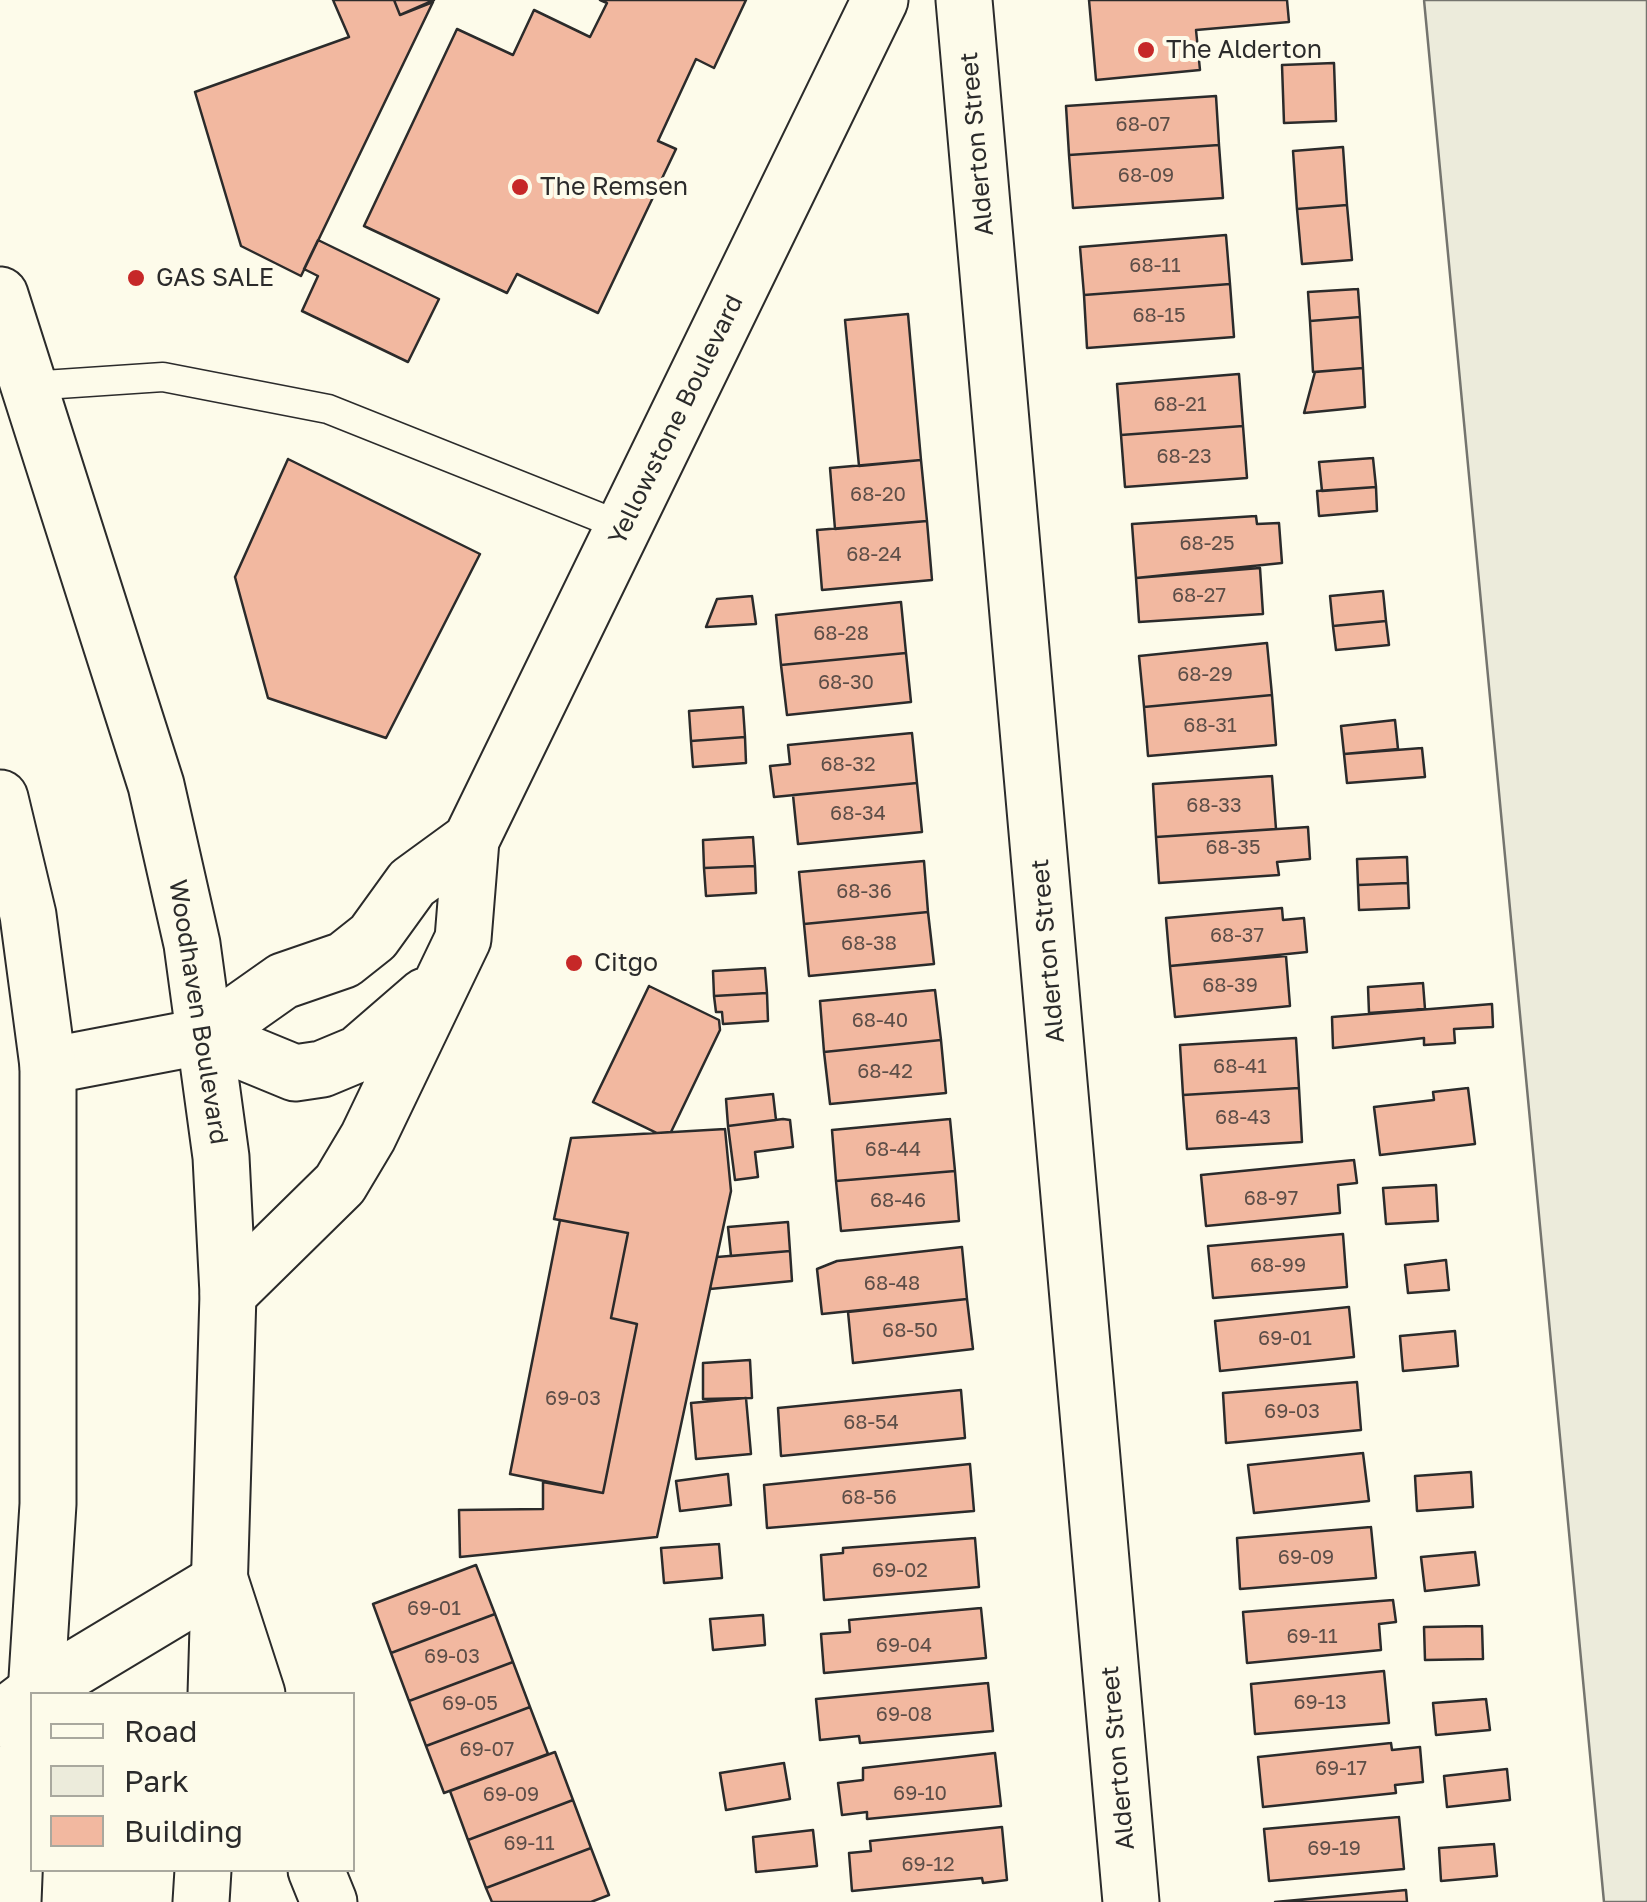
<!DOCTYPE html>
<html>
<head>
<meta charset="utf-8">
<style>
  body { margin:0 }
  #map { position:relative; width:1647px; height:1902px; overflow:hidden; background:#fdfbea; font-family:"Golos Text",sans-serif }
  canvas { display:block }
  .legend { position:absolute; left:30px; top:1692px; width:325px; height:180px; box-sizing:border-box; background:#fdfbea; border:2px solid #a9a89e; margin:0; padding:12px 18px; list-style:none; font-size:30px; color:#2b2b2b }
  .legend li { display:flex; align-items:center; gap:20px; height:50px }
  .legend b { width:50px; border:2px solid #a9a89e }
</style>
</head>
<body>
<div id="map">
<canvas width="1647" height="1902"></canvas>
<ul class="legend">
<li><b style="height:12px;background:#fdfbea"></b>Road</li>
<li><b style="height:28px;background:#ecebdb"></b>Park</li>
<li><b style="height:28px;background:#f2b8a0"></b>Building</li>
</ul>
</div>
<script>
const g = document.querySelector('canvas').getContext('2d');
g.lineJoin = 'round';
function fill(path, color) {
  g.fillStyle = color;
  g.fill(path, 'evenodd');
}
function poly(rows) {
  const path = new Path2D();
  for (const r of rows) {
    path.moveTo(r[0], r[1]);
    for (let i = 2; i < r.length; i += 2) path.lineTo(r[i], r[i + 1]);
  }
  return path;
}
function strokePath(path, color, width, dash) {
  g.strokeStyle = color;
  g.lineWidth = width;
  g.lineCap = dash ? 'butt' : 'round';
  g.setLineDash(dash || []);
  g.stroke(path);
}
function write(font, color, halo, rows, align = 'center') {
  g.font = font + ' "Golos Text",sans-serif';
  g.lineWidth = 8;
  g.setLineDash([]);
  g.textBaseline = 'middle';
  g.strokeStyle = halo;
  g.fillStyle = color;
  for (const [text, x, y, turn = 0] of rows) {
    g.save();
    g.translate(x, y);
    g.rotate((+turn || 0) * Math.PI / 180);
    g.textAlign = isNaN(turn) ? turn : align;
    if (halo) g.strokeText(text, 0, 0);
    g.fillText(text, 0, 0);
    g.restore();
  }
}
const green = poly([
  [1424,0,1647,0,1647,1902,1604,1902,1424,0]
]);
fill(green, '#ecebdb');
strokePath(green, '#74746e', 2.5);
const building = poly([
  [333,0,394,0,400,15,433,2,301,276,241,246,195,92,349,37,333,0],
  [394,0,434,0,400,15,394,0],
  [600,0,746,0,714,68,696,59,658,141,676,149,598,313,517,274,507,293,364,226,457,29,513,55,534,10,590,37,607,3,600,0],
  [1089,0,1287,0,1289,22,1196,30,1200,70,1096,80,1089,0],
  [1334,63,1336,121,1284,123,1282,65,1334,63],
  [1216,96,1219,145,1069,155,1066,106,1216,96],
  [1219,145,1223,198,1073,208,1069,155,1219,145],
  [1343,147,1347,205,1297,209,1293,151,1343,147],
  [1347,205,1352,260,1302,264,1297,209,1347,205],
  [1226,235,1230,284,1084,295,1080,247,1226,235],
  [318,240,439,299,408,362,302,311,318,276,304,269,318,240],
  [1230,284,1234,337,1087,348,1084,295,1230,284],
  [1358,289,1360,317,1310,321,1308,292,1358,289],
  [908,314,921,460,859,466,845,320,908,314],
  [1360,317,1363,368,1313,372,1310,321,1360,317],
  [1363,368,1365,407,1304,413,1315,372,1363,368],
  [1239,374,1243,426,1121,435,1117,384,1239,374],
  [1243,426,1247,478,1125,487,1121,435,1243,426],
  [1373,458,1376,487,1322,491,1319,462,1373,458],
  [288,459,480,554,386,738,268,698,235,577,288,459],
  [921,460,927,521,835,529,830,468,921,460],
  [1376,487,1377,511,1319,516,1317,491,1376,487],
  [1256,516,1257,524,1279,523,1282,563,1136,578,1132,524,1256,516],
  [927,521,932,580,822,590,817,530,927,521],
  [1260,568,1263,614,1139,622,1136,578,1260,568],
  [1383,591,1386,621,1333,626,1330,596,1383,591],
  [752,596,756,624,706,627,717,599,752,596],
  [901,602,906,653,781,665,776,615,901,602],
  [1386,621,1389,645,1336,650,1333,626,1386,621],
  [1267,643,1272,695,1144,707,1139,656,1267,643],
  [906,653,911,702,787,715,781,665,906,653],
  [1272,695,1276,745,1148,756,1144,707,1272,695],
  [743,707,745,737,691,741,689,711,743,707],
  [1395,720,1398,749,1344,754,1341,726,1395,720],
  [912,733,917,783,774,797,770,766,790,764,788,745,912,733],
  [745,737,746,763,693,767,691,741,745,737],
  [1422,748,1425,777,1347,783,1344,754,1422,748],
  [1272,776,1276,829,1156,837,1153,784,1272,776],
  [917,783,922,832,798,844,793,795,917,783],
  [1308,827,1310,859,1277,862,1279,875,1159,883,1156,837,1308,827],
  [753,837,755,866,704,868,703,840,753,837],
  [1407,857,1408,883,1358,885,1357,859,1407,857],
  [924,861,928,912,804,924,799,872,924,861],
  [755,866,756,893,706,896,704,868,755,866],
  [1408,883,1409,908,1359,910,1358,885,1408,883],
  [1282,908,1283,920,1304,918,1307,952,1170,966,1166,918,1282,908],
  [928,912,934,964,809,976,804,924,928,912],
  [1286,956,1290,1006,1175,1017,1170,966,1286,956],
  [765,968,767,993,714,996,713,971,765,968],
  [1423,983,1425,1009,1369,1013,1368,987,1423,983],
  [649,986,719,1020,720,1030,671,1132,657,1133,593,1102,649,986],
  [935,990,941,1040,824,1052,820,1001,935,990],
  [767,993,768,1021,723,1024,722,1012,716,1012,714,996,767,993],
  [1492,1004,1493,1027,1454,1029,1455,1043,1424,1045,1424,1038,1333,1048,1332,1017,1492,1004],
  [1296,1038,1299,1088,1183,1095,1180,1045,1296,1038],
  [941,1040,946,1093,830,1104,824,1052,941,1040],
  [1299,1088,1302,1142,1187,1149,1183,1095,1299,1088],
  [1468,1088,1475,1144,1380,1155,1374,1107,1434,1100,1433,1092,1468,1088],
  [773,1094,776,1120,728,1126,726,1099,773,1094],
  [783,1119,790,1120,793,1147,755,1152,758,1177,735,1180,728,1126,783,1119],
  [950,1119,955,1171,836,1181,832,1130,950,1119],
  [725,1129,731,1191,657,1537,460,1557,459,1510,543,1509,543,1482,603,1493,637,1324,611,1318,628,1233,554,1219,571,1138,725,1129],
  [1354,1160,1357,1183,1338,1185,1340,1213,1206,1226,1201,1175,1354,1160],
  [955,1171,959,1221,841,1231,836,1181,955,1171],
  [1436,1185,1438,1221,1386,1224,1383,1188,1436,1185],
  [560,1220,628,1233,611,1318,637,1324,603,1493,510,1474,560,1220],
  [788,1222,790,1251,731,1256,728,1227,788,1222],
  [1343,1234,1347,1287,1213,1298,1208,1246,1343,1234],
  [962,1247,967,1299,822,1314,817,1269,837,1261,962,1247],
  [790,1251,792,1281,710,1289,717,1257,790,1251],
  [1446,1260,1449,1290,1408,1293,1405,1265,1446,1260],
  [967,1299,973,1349,853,1363,848,1312,967,1299],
  [1349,1307,1354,1357,1220,1371,1215,1321,1349,1307],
  [1455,1331,1458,1366,1403,1371,1400,1336,1455,1331],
  [750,1360,752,1398,703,1399,703,1363,750,1360],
  [1357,1382,1361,1430,1226,1443,1223,1393,1357,1382],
  [961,1390,965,1438,781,1456,778,1408,961,1390],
  [746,1398,751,1454,696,1459,691,1403,746,1398],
  [1363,1453,1369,1501,1254,1513,1248,1465,1363,1453],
  [970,1464,974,1511,767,1528,764,1485,970,1464],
  [1471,1472,1473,1507,1417,1511,1415,1476,1471,1472],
  [728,1474,731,1505,680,1511,676,1481,728,1474],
  [1371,1527,1376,1578,1240,1589,1237,1538,1371,1527],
  [975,1538,979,1587,824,1600,821,1555,843,1553,843,1548,975,1538],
  [719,1544,722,1578,664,1583,661,1548,719,1544],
  [1475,1552,1479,1585,1425,1591,1421,1557,1475,1552],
  [476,1565,495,1614,391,1653,373,1604,476,1565],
  [1393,1600,1396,1622,1379,1624,1381,1650,1247,1663,1243,1612,1393,1600],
  [981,1608,986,1658,824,1673,821,1634,850,1632,849,1620,981,1608],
  [495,1614,513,1662,409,1701,391,1653,495,1614],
  [763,1615,765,1645,713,1650,710,1619,763,1615],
  [1482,1626,1483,1659,1425,1660,1424,1627,1482,1626],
  [513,1662,530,1707,426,1746,409,1701,513,1662],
  [1384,1671,1389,1723,1255,1734,1251,1684,1384,1671],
  [988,1683,993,1731,860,1743,859,1736,820,1740,816,1699,988,1683],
  [1486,1699,1490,1730,1436,1735,1433,1703,1486,1699],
  [530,1707,548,1754,444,1793,426,1746,530,1707],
  [1391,1743,1392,1750,1420,1747,1423,1782,1395,1785,1396,1793,1263,1807,1258,1757,1391,1743],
  [555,1752,573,1800,468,1840,450,1791,555,1752],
  [995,1753,1001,1806,867,1819,867,1812,842,1815,838,1783,863,1780,863,1768,995,1753],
  [784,1763,790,1799,726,1810,720,1773,784,1763],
  [1507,1769,1510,1800,1447,1807,1444,1776,1507,1769],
  [573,1800,591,1848,486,1888,468,1840,573,1800],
  [1399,1817,1404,1869,1269,1881,1264,1829,1399,1817],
  [1002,1827,1007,1880,983,1883,982,1878,852,1891,849,1853,871,1851,870,1841,1002,1827],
  [813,1830,817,1866,756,1872,753,1837,813,1830],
  [1494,1844,1497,1876,1441,1881,1439,1848,1494,1844],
  [591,1848,609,1895,591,1902,492,1902,486,1888,591,1848],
  [1406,1890,1407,1902,1275,1902,1406,1890]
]);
fill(building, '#f2b8a0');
strokePath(building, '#2b2b2b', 2.5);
const service = poly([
  [29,386,163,377,328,409,624,527]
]);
const minor = poly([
  [964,0,1131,1902],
  [221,1583,257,1694],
  [316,1870,329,1902]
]);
const tertiary = poly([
  [205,1036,295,1073,322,1069,358,1054,425,996],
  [48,1066,205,1036,283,981,344,960,373,937,412,883,471,840],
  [228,1294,340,1184,368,1137,463,939,471,840,880,0]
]);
const secondary = poly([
  [0,1719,37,1691,220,1581]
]);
const primary = poly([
  [0,295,156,785,192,944,221,1157,228,1294,216,1694],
  [0,798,28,915,48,1066,48,1504,36,1694],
  [13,1902,16,1827,32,1719],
  [201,1902,203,1870]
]);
strokePath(service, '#2b2b2b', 31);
strokePath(minor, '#2b2b2b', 59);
strokePath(tertiary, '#2b2b2b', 59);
strokePath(secondary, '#2b2b2b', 59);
strokePath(primary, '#2b2b2b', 59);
strokePath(service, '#fdfbea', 28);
strokePath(minor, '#fdfbea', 55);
strokePath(tertiary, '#fdfbea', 55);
strokePath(secondary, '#fdfbea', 55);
strokePath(primary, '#fdfbea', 55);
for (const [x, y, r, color] of [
  [1146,50,10,"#c62828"],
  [520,187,10,"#c62828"],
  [136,278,10,"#c62828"],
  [574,963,10,"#c62828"]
]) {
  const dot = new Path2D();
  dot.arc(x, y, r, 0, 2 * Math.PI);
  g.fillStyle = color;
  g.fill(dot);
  strokePath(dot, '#fdfbea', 4);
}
write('20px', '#5d4e48', null, [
  ["68-07",1143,125],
  ["68-09",1146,176],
  ["68-11",1155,266],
  ["68-15",1159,316],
  ["68-21",1180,405],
  ["68-23",1184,457],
  ["68-20",878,495],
  ["68-25",1207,544],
  ["68-24",874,555],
  ["68-27",1199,596],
  ["68-28",841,634],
  ["68-29",1205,675],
  ["68-30",846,683],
  ["68-31",1210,726],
  ["68-32",848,765],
  ["68-33",1214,806],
  ["68-34",858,814],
  ["68-35",1233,848],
  ["68-36",864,892],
  ["68-37",1237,936],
  ["68-38",869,944],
  ["68-39",1230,986],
  ["68-40",880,1021],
  ["68-41",1240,1067],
  ["68-42",885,1072],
  ["68-43",1243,1118],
  ["68-44",893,1150],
  ["68-97",1271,1199],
  ["68-46",898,1201],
  ["68-99",1278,1266],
  ["68-48",892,1284],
  ["68-50",910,1331],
  ["69-01",1285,1339],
  ["69-03",573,1399],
  ["69-03",1292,1412],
  ["68-54",871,1423],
  ["68-56",869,1498],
  ["69-09",1306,1558],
  ["69-02",900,1571],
  ["69-01",434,1609],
  ["69-11",1312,1637],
  ["69-04",904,1646],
  ["69-03",452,1657],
  ["69-13",1320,1703],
  ["69-05",470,1704],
  ["69-08",904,1715],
  ["69-07",487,1750],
  ["69-17",1341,1769],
  ["69-10",920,1794],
  ["69-09",511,1795],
  ["69-11",529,1844],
  ["69-19",1334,1849],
  ["69-12",928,1865]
]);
write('25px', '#2b2b2b', '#fdfbea', [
  ["The Alderton",1166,50],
  ["The Remsen",540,187],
  ["GAS SALE",156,278],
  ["Citgo",594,963]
], 'left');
write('25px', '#2b2b2b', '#fdfbea', [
  ["Alderton Street",977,144,-95],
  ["Yellowstone Boulevard",676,420,-64],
  ["Alderton Street",1048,951,-95],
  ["Woodhaven Boulevard",198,1012,81],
  ["Alderton Street",1118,1758,-95]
]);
</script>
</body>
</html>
